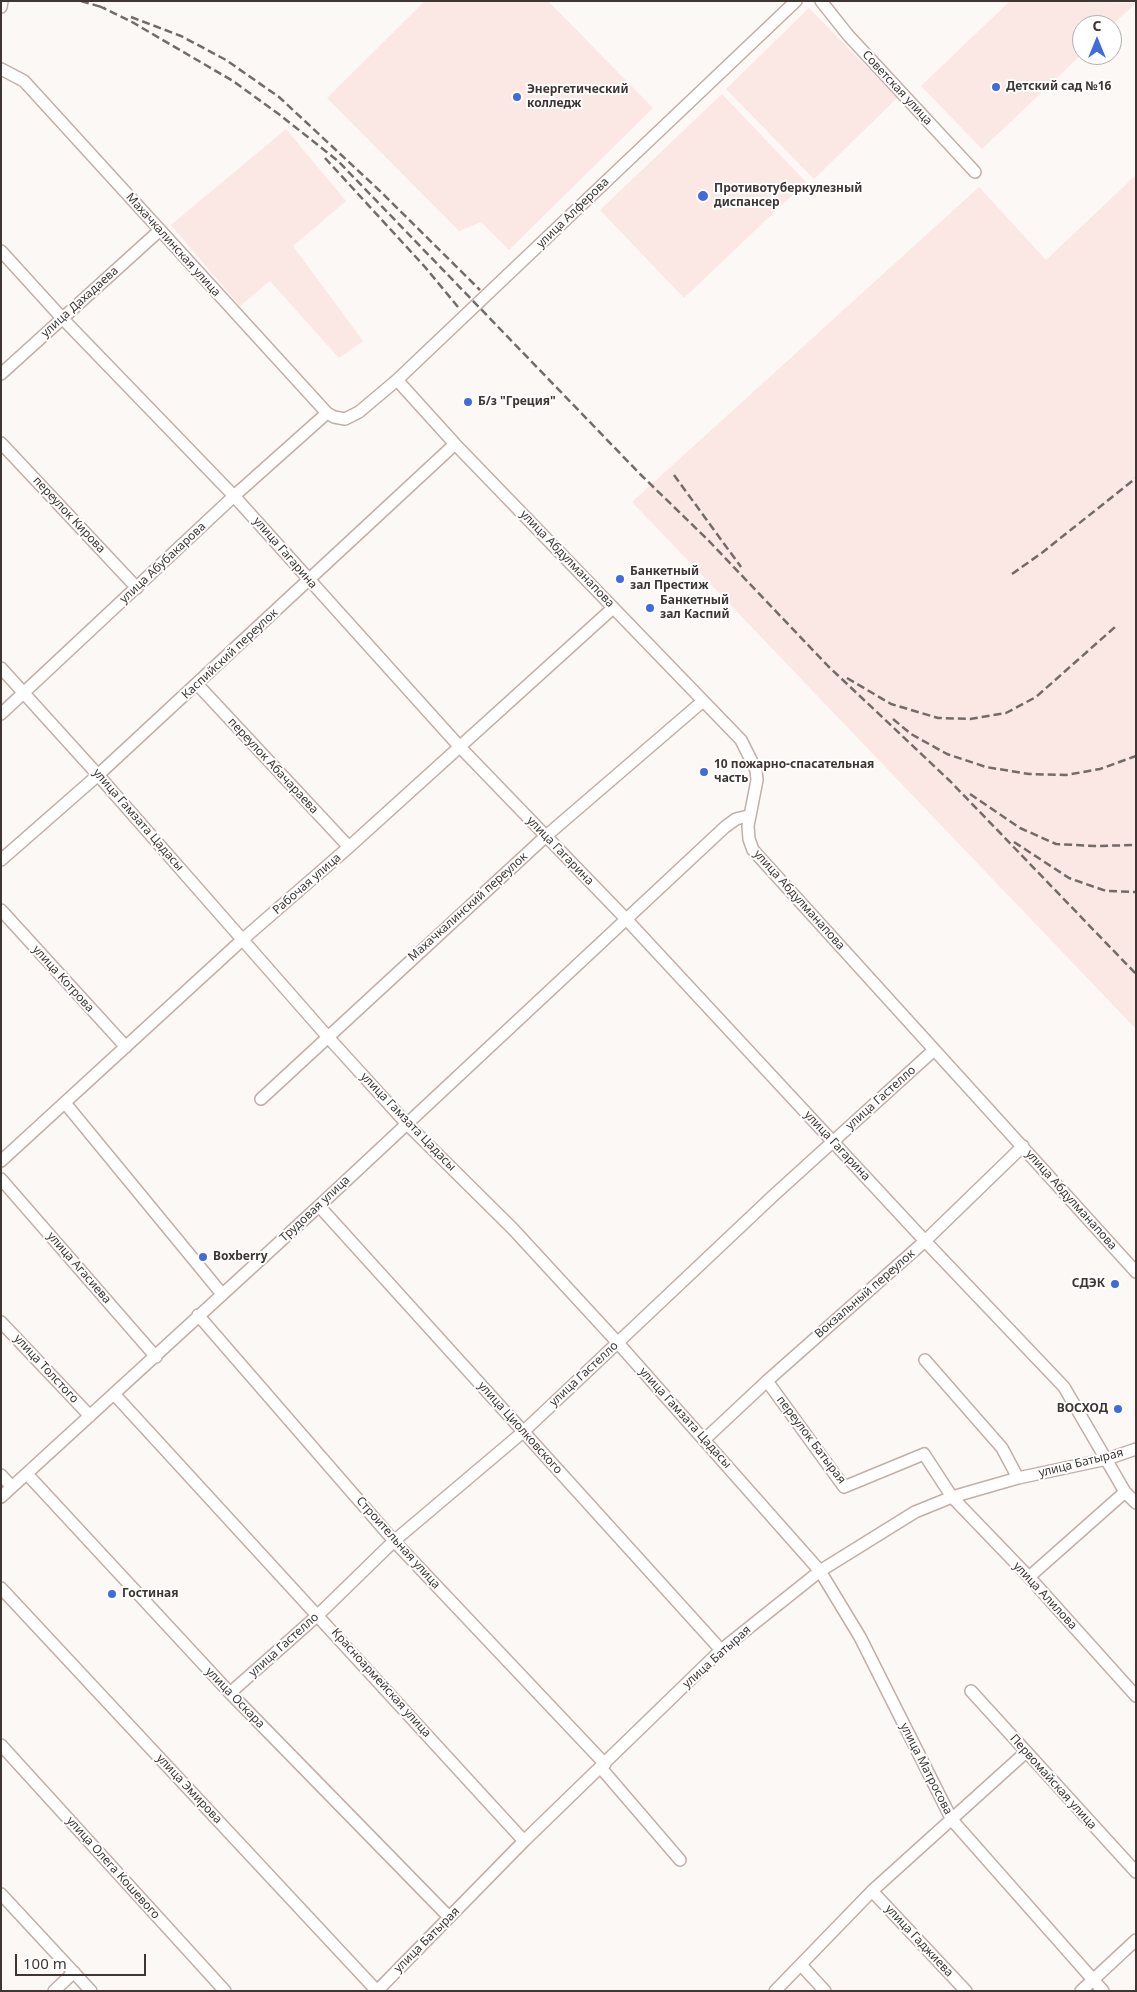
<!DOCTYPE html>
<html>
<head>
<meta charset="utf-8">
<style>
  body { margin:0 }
  #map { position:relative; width:1137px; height:1992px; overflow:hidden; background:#fcf8f6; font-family:"Noto Sans",sans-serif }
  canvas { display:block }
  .frame { position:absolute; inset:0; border:2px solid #3f3634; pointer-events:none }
  .north { position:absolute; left:1072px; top:15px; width:50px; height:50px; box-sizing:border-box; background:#fff; border:1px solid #b2afae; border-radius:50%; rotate:0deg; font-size:14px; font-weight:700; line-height:20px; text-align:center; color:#3f3634 }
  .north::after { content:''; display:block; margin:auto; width:18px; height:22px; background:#406bdd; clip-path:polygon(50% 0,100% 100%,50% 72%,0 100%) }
  .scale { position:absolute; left:15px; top:1954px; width:131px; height:22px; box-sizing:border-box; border:2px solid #3f3634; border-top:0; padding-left:6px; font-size:15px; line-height:18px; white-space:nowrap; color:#3f3634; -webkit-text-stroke:4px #fff; paint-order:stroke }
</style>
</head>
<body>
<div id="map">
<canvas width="1137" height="1992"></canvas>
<div class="frame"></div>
<div class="north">С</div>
<div class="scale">100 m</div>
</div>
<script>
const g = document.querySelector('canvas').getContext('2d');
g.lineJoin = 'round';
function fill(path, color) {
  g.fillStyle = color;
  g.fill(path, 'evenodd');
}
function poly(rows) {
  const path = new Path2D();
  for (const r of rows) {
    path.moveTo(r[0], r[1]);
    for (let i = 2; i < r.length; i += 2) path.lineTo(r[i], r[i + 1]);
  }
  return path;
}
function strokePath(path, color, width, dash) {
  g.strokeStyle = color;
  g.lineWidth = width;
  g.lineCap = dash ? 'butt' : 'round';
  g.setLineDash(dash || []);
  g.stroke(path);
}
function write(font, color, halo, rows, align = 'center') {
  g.font = font + ' "Noto Sans",sans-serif';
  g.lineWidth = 4;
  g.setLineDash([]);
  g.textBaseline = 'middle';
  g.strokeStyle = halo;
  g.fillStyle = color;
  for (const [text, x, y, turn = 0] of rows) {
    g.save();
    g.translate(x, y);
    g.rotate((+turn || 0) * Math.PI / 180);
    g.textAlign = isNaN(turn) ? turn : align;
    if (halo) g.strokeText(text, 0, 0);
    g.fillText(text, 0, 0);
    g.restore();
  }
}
fill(poly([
  [425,1,548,1,653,108,509,250,481,222,459,231,327,98],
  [1010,1,1136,3,1112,25,1082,25,1082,54,982,149,921,86],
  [809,8,897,98,814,179,726,89],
  [722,94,806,182,684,298,600,210],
  [286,129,346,201,293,246,363,341,339,358,270,281,240,306,171,225],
  [1136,175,1136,1029,632,502,979,187,1046,260]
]), '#fbe7e3');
const minor = poly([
  [821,1,848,35,975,172],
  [1,7,2,1],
  [1,69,24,81,327,413,334,417,345,419,359,412,397,380,796,1],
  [1,251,62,318,234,496,459,746,627,920,925,1241,1064,1387,1125,1492,1136,1503],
  [1,374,159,231],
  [397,380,455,444,741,740,756,770,757,780,748,826,749,839,753,850,1136,1272],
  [1,443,137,588],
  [1,668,98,775,327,1036,407,1124,513,1229,618,1343,820,1571,860,1637,952,1820,1103,1991],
  [197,684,349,847],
  [1,714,234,496,327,413],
  [1,860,98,775,455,444],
  [1,910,126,1047],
  [261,1099,546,836,703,701],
  [65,1103,222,1294],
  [1,1161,242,940,349,847,613,608],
  [1,1179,156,1357],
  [319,1206,721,1650],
  [198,1315,394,1541,605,1764],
  [1,1322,90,1416],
  [925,1360,1002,1448,1018,1478],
  [767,1381,844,1487,924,1454,952,1497,1029,1577,1136,1696],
  [114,1394,524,1841],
  [704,1440,767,1381,925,1241,1023,1146],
  [27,1474,230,1693,449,1917],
  [1,1475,12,1487],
  [1,1497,319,1206,725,827,736,819,748,816],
  [1029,1577,1125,1492],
  [1,1588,377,1991],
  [971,1691,1136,1872],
  [230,1693,318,1615,394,1541,523,1432,774,1195,934,1050],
  [1,1745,225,1991],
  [601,1768,680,1860],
  [872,1891,966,1991],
  [1,1894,91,1991],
  [801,1965,825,1991],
  [54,1991,74,1972],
  [377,1991,524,1841,721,1650,820,1571,915,1512,952,1497,1018,1478,1107,1459,1136,1449],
  [775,1991,872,1891,1026,1752],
  [1081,1991,1136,1940]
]);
strokePath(minor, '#c3aea8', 14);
strokePath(minor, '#fff', 11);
strokePath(poly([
  [81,1,105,8],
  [99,6,132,22,233,81,280,115,338,161,640,474,707,539,828,666,950,781,1136,974],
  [131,17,181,36,226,60,279,97,380,191,480,290],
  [325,158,425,267,458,307],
  [674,475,741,567],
  [1012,574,1043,552,1136,478],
  [847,678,891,704,938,718,970,719,1006,713,1036,697,1115,627],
  [893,719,911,734,947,754,986,767,1029,774,1066,775,1100,769,1136,756],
  [970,794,1020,828,1056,844,1095,846,1136,845],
  [1014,842,1069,878,1106,891,1136,892]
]), '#736b69', 2.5, [8, 4]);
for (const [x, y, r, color] of [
  [996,87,5,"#406bdd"],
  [517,97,5,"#406bdd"],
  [703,196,6,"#406bdd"],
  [468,402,5,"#406bdd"],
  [620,579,5,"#406bdd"],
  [650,608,5,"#406bdd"],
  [704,772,5,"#406bdd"],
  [203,1257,5,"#406bdd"],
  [1115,1284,5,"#406bdd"],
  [1118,1409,5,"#406bdd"],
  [112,1594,5,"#406bdd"]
]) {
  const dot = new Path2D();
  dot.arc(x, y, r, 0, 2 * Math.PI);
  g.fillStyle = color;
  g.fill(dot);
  strokePath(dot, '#fff', 2);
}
write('bold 12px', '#3f3634', '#fff', [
  ["Детский сад №16",1006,87],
  ["Энергетический",527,90],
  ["колледж",527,104],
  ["Противотуберкулезный",714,189],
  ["диспансер",714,203],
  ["Б/з \"Греция\"",478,402],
  ["Банкетный",630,572],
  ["зал Престиж",630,586],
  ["Банкетный",660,601],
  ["зал Каспий",660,615],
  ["10 пожарно-спасательная",714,765],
  ["часть",714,779],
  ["Boxberry",213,1257],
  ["СДЭК",1105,1284,"right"],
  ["ВОСХОД",1108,1409,"right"],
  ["Гостиная",122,1594]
], 'left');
write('12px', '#3f3634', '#fff', [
  ["Советская улица",897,88,47],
  ["улица Алферова",573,213,-44],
  ["Махачкалинская улица",173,245,48],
  ["улица Дахадаева",80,302,-42],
  ["переулок Кирова",69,515,47],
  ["улица Гагарина",285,553,49],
  ["улица Абдулманапова",567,559,46],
  ["улица Абубакарова",163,563,-43],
  ["Каспийский переулок",230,654,-43],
  ["переулок Абачараева",273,766,47],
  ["улица Гамзата Цадасы",138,820,49],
  ["улица Гагарина",560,851,46],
  ["Рабочая улица",307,884,-41],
  ["улица Абдулманапова",799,900,48],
  ["Махачкалинский переулок",468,907,-42],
  ["улица Котрова",63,979,48],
  ["улица Гастелло",881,1098,-42],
  ["улица Гамзата Цадасы",408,1122,46],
  ["улица Гагарина",837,1146,47],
  ["улица Абдулманапова",1071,1200,48],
  ["Трудовая улица",315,1209,-43],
  ["улица Агасиева",79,1268,49],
  ["Вокзальный переулок",865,1294,-41],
  ["улица Толстого",46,1369,47],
  ["улица Гастелло",584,1374,-43],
  ["улица Гамзата Цадасы",685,1418,48],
  ["улица Циолковского",520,1428,48],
  ["переулок Батырая",811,1440,53],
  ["улица Батырая",1081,1463,-14],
  ["Строительная улица",398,1543,48],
  ["улица Алилова",1045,1596,47],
  ["улица Гастелло",284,1645,-42],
  ["улица Батырая",717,1657,-42],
  ["Красноармейская улица",381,1683,48],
  ["улица Оскара",235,1698,46],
  ["улица Матросова",926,1769,63],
  ["Первомайская улица",1053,1782,48],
  ["улица Эмирова",189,1789,47],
  ["улица Олега Кошевого",113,1868,48],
  ["улица Батырая",427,1940,-45],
  ["улица Гаджиева",919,1941,47]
]);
</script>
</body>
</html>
